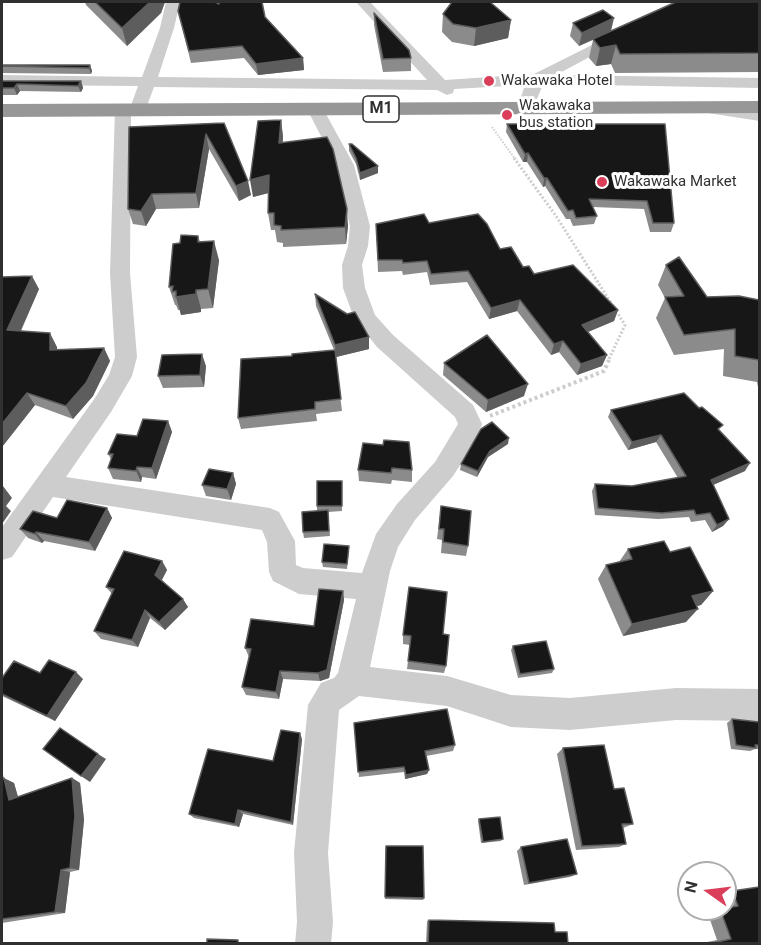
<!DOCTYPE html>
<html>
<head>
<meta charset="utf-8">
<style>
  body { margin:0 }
  #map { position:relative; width:761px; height:945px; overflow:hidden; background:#fff; font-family:Roboto,sans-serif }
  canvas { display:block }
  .frame { position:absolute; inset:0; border:3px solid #303030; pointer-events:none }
  .north { position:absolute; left:677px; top:861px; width:60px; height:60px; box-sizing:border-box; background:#fff; border:2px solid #acacac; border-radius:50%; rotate:284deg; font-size:16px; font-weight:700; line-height:24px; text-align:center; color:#303030 }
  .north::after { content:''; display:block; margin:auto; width:21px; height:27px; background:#da3e59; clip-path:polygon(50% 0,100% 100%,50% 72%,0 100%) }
</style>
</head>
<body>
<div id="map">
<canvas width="761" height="945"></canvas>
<div class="frame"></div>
<div class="north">N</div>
</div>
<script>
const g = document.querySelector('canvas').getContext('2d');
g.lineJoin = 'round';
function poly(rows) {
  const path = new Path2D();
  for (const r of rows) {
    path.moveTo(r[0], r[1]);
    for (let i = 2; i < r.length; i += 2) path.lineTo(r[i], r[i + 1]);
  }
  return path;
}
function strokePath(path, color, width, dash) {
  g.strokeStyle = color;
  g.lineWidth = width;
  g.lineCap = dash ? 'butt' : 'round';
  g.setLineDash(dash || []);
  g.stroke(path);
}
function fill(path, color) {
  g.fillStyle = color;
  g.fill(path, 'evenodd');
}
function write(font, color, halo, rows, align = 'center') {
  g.font = font + ' Roboto,sans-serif';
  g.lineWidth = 6;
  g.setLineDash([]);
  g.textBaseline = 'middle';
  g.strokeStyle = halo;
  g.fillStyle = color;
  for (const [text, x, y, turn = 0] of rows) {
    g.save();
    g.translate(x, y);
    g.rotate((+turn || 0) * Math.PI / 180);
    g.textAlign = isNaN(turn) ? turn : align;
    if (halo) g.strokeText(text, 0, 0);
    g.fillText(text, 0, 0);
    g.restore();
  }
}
strokePath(poly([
  [492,127,515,159]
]), '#cdcdcd', 2, [1.5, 1.5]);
strokePath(poly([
  [514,158,556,216,625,325,608,361]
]), '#cdcdcd', 3, [2, 2]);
strokePath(poly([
  [490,416,604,371,609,360]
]), '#cdcdcd', 4, [3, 3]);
fill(poly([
  [166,2,180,2,174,28,158,77,427,80,356,2,370,2,445,80,534,74,622,30,629,34,627,37,556,75,760,78,760,88,543,84,533,109,525,114,517,109,525,85,454,89,453,93,447,95,437,90,154,87,144,114,138,115,131,112,130,273,137,357,132,376,111,412,66,477,270,508,279,512,295,541,296,565,303,568,362,573,376,534,397,504,435,462,458,424,455,417,377,347,354,318,343,288,342,265,348,246,350,226,336,165,307,109,315,104,321,105,354,165,370,226,368,246,362,265,365,288,375,315,393,335,473,405,482,424,475,442,453,476,415,520,398,547,390,571,370,667,447,676,511,695,570,698,676,688,760,689,760,721,676,720,570,730,511,727,447,706,359,696,339,710,328,853,333,922,331,944,295,944,297,922,294,853,308,705,321,683,334,678,338,673,356,599,299,594,273,581,269,572,267,542,262,530,53,497,12,557,2,560,2,527,95,398,109,375,115,357,110,273,115,110,123,105,130,108,138,86,2,85,2,75,142,77,160,28,166,2],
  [707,103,760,111,760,121,701,112,699,108,701,104,707,103]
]), '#cdcdcd');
fill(poly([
  [760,101,760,113,2,117,2,104,760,101]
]), '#979797');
fill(poly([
  [85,2,165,2,161,13,127,46,86,5],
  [673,2,759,2,759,72,615,73,611,64,596,66,589,58,593,40,579,46,570,36,573,23,611,31,675,2],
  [219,4,265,17,303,58,304,70,258,75,244,58,191,63,178,11],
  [374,13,411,58,411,71,383,72,374,25],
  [443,14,511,20,508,38,474,46,452,42,442,32],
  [2,65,90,65,92,71,91,74,2,73],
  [2,81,81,81,83,88,81,92,20,91,17,95,2,95],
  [281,120,283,137,283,143,348,226,346,244,283,247,283,243,277,242,275,230,271,230,268,213,269,193,253,197],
  [224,123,251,195,239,201,209,149,199,208,156,209,146,226,133,224,128,209,129,127],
  [507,124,665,124,674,223,671,232,650,232,644,209,593,207,597,216,594,224,573,226,570,219,566,219,545,186,543,187,527,162,523,162,506,132],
  [349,144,378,173,360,180,356,164,349,151],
  [429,223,500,249,534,274,618,310,614,321,588,332,607,355,602,366,577,375,559,352,551,355,517,311,489,319,467,282,430,285,427,272,403,275,402,271,378,272,376,224],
  [198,236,200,242,219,260,213,308,201,309,201,312,181,315,180,310,178,310,176,305,175,305,169,287,180,243],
  [666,265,707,297,759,300,759,392,757,382,723,376,724,349,674,355,656,318,665,298,658,285],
  [2,277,39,289,21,331,57,347,57,350,104,348,110,361,93,396,73,419,35,405,2,447],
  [315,294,369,337,369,349,336,357,335,354,342,411,316,414,317,421,241,429,238,418,292,356,334,350,316,306],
  [444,363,524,396,486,412,443,375],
  [206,366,204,387,163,388,158,376],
  [611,410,720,430,745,471,713,485,729,519,723,526,712,532,705,520,691,522,689,517,658,519,595,515,592,491,595,484,632,486,678,478,656,442,628,450,608,417],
  [168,421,172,432,156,479,142,477,141,482,113,479,108,468,111,459,108,454,137,436],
  [508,444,488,457,477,477,460,470,461,464],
  [383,445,412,470,412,482,392,480,391,484,359,481,358,470],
  [233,473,236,484,231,500,206,496,202,485],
  [342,486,342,511,328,512,330,536,304,538,303,532,317,511,317,506],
  [441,506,468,546,466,556,441,553,442,540,437,539],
  [107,508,112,518,95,551,44,541,42,543,28,538,20,529,57,518],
  [349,546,349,551,347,569,323,567,322,562],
  [628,549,670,552,713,591,701,605,697,606,686,622,623,636,598,579,606,565,619,562],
  [162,561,167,570,162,580,188,607,165,630,150,618,138,647,101,639,94,631,112,594,106,587],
  [343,591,344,600,329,678,320,681,283,679,279,699,246,695,242,687,249,657,245,648,314,626],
  [443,634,446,666,444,673,407,669,410,645,403,644,403,635],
  [513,646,554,669,552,673,518,678,511,650],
  [40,673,83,679,55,721,2,696,2,678],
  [732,719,759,722,759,749,755,749,750,751,731,749,727,723],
  [354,723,455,745,453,751,426,756,429,770,427,774,405,779,404,772,359,777],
  [302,739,293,825,243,814,239,827,194,818,189,814,273,761],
  [563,748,614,789,633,824,623,828,626,844,619,847,576,850,557,754],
  [2,770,4,779,14,783,18,797,72,778,80,783,84,820,79,870,70,872,65,913,2,923],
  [479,819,503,839,501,841,481,843,478,821],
  [386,846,424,898,423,900,385,899],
  [521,847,577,874,570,877,524,885,517,851],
  [759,887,759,944,697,944,717,940,707,911,718,909,725,909,725,892],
  [429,920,555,932,568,944,426,944,427,921]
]), '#8b8b8b');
fill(poly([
  [150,2,165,2,161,13,127,46,122,28],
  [614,18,611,31,579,46,582,33],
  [511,20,508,38,474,46,476,28],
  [616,45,611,64,596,66,600,48],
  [303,58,304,70,258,75,256,64],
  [90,65,92,71,91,74,89,68],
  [81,81,83,88,81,92,78,86],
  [17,84,20,91,17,95,14,88],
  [281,120,283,137,281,160,279,143],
  [206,134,209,149,199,208,196,193],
  [528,153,527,162,523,162,525,154],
  [378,166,378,173,360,180,360,173],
  [269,175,272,192,253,197,250,180],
  [544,178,547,178,545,186,543,187],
  [248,181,251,195,239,201,236,186],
  [152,194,156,209,146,226,141,211],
  [347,209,348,226,346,244,345,227],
  [214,241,219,260,213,308,208,289],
  [32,276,39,289,15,343,7,330],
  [196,290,201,309,201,312,181,315,176,297],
  [520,300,517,311,489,319,491,308],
  [618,310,614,321,578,336,582,325],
  [50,333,57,347,58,363,50,350],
  [369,337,369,349,336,357,335,345],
  [563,341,559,352,551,355,554,344],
  [104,348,110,361,93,396,73,419,66,406],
  [202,354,206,366,204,387,200,375],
  [607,355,602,366,577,375,581,364],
  [528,384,524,396,486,412,488,400],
  [27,393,35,405,2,447,2,424],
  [168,421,172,432,156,479,152,468],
  [661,435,656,442,628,450,632,442],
  [509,438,508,444,488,457,477,477,478,471,490,451],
  [750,463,745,471,706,488,711,480],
  [137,467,142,477,141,482,136,471],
  [233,473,236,484,231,500,227,489],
  [3,486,12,498,6,506,11,511,2,524,2,488],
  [107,508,112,518,95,551,89,542],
  [729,519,723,526,712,532,717,525],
  [36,532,44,541,42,543,35,534],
  [162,561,167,570,160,583,155,575],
  [343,591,344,600,329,678,320,681,318,673],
  [713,591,701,605,680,610,692,596],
  [183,599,188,607,165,630,159,622],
  [698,609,686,622,623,636,632,624],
  [145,610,150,618,138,647,132,640],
  [280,671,283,679,279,699,276,692],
  [76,672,83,679,55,721,47,716],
  [300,733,302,739,293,825,291,822],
  [98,754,106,759,90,782,81,776],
  [429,770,427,774,405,779,406,775],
  [4,778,14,783,20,804,9,800],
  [72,778,80,783,84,820,79,870,70,868],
  [238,810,243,814,239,827,235,824],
  [61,870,70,872,65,913,55,912]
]), '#5d5d5d');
const building = poly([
  [95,2,150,2,122,28,95,2],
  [180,2,215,2,219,4,219,2,262,2,265,17,303,58,256,64,242,46,189,51,178,11,180,2],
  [452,2,490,2,511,20,476,28,453,24,443,14,452,2],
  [676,2,759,2,759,53,620,54,616,45,600,48,593,39,676,2],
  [603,10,614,18,582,33,573,23,603,10],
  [374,13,409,50,411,58,383,59,374,13],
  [2,65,90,65,89,68,2,66,2,65],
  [2,81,81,81,78,86,17,84,14,88,2,88,2,81],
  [281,120,279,143,327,137,333,149,347,209,345,227,281,230,281,226,274,225,274,213,268,213,269,175,250,180,258,121,281,120],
  [224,123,248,181,236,186,206,134,196,193,152,194,141,211,128,209,129,127,224,123],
  [507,124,665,124,674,223,653,223,647,201,589,199,597,216,576,218,573,210,568,211,547,178,544,178,528,153,525,154,507,124],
  [349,144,352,144,378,166,360,173,356,158,349,144],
  [424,214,429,223,478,214,487,224,500,249,511,247,523,267,529,266,534,274,573,265,618,310,582,325,607,355,581,364,563,341,554,344,520,300,491,308,468,271,431,274,427,261,403,263,402,260,378,260,376,224,424,214],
  [181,235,198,236,198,242,214,241,208,289,196,290,196,294,176,297,176,291,172,292,173,286,169,287,173,244,180,243,181,235],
  [679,257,707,297,739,296,759,300,759,360,735,356,735,329,684,335,665,297,684,296,666,265,679,257],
  [32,276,7,330,50,333,50,350,104,348,86,383,66,406,27,393,2,424,2,277,32,276],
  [315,294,347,314,355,312,369,337,335,345,315,294],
  [487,335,528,384,488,400,444,363,487,335],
  [335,350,341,399,315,402,315,409,238,418,241,359,292,356,292,354,335,350],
  [202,354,200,375,158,376,162,355,202,354],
  [684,393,699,408,702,407,723,425,718,429,750,463,711,480,729,519,717,525,710,513,696,515,694,510,662,513,598,508,595,484,632,486,686,476,661,435,632,442,611,410,684,393],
  [143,419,168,421,152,468,137,467,136,471,108,468,113,454,108,454,117,434,137,436,143,419],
  [492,422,509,438,490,451,478,471,461,464,481,429,492,422],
  [384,440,409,442,412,470,392,468,391,473,358,470,363,443,383,445,384,440],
  [209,469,233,473,227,489,202,485,209,469],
  [317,481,342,481,342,506,317,506,317,481],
  [67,500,107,508,89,542,36,532,35,534,20,529,33,511,57,518,67,500],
  [441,506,471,511,468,546,443,542,444,529,439,529,441,506],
  [328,510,329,531,303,532,302,512,328,510],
  [664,541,670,552,690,547,713,591,692,596,698,609,632,624,606,565,632,559,628,549,664,541],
  [324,544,349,546,347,564,322,562,324,544],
  [124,551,162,561,155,575,183,599,159,622,145,610,132,640,94,631,114,589,106,587,124,551],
  [409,587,447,592,443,634,449,635,446,666,408,661,411,636,403,635,409,587],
  [319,589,343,591,327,670,318,673,280,671,276,692,242,687,251,649,245,648,251,619,314,626,319,589],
  [546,641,554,669,520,674,513,646,546,641],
  [49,660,76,672,47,716,2,694,2,678,14,661,40,673,49,660],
  [447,709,455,745,425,751,429,770,406,775,404,767,358,772,354,723,447,709],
  [732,719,759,722,759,745,755,745,756,748,736,745,732,719],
  [60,728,98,754,81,776,43,749,60,728],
  [281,730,300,733,291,822,238,810,235,824,189,814,208,749,273,761,281,730],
  [604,745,614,789,624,788,633,824,622,824,626,844,582,846,563,748,604,745],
  [4,778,9,800,72,778,75,816,70,868,61,870,55,912,2,919,2,780,4,778],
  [500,817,503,839,483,842,479,819,500,817],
  [567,839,577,874,529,883,521,847,567,839],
  [386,846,423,846,424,898,385,897,386,846],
  [759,887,759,944,708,944,731,939,720,909,738,906,732,891,759,887],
  [429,920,554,923,555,932,567,932,568,944,428,944,429,920],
  [207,939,238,940,238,944,207,944,207,939]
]);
fill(building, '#171717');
strokePath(building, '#5d5d5d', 1.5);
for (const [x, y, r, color] of [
  [489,81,6,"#da3e59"],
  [507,115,6,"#da3e59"],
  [602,182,6,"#da3e59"]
]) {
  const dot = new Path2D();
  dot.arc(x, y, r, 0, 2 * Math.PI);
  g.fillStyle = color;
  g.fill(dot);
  strokePath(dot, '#fff', 2);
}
write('15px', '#303030', '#fff', [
  ["Wakawaka Hotel",501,81],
  ["Wakawaka",519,106],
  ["bus station",519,123],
  ["Wakawaka Market",614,182]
], 'left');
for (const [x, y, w] of [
  [381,109,36]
]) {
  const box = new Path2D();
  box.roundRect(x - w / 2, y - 13, w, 26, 4.5);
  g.fillStyle = '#fff';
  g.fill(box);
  strokePath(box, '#303030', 1.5);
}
write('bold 16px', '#303030', null, [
  ["M1",381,109]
]);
</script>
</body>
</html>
